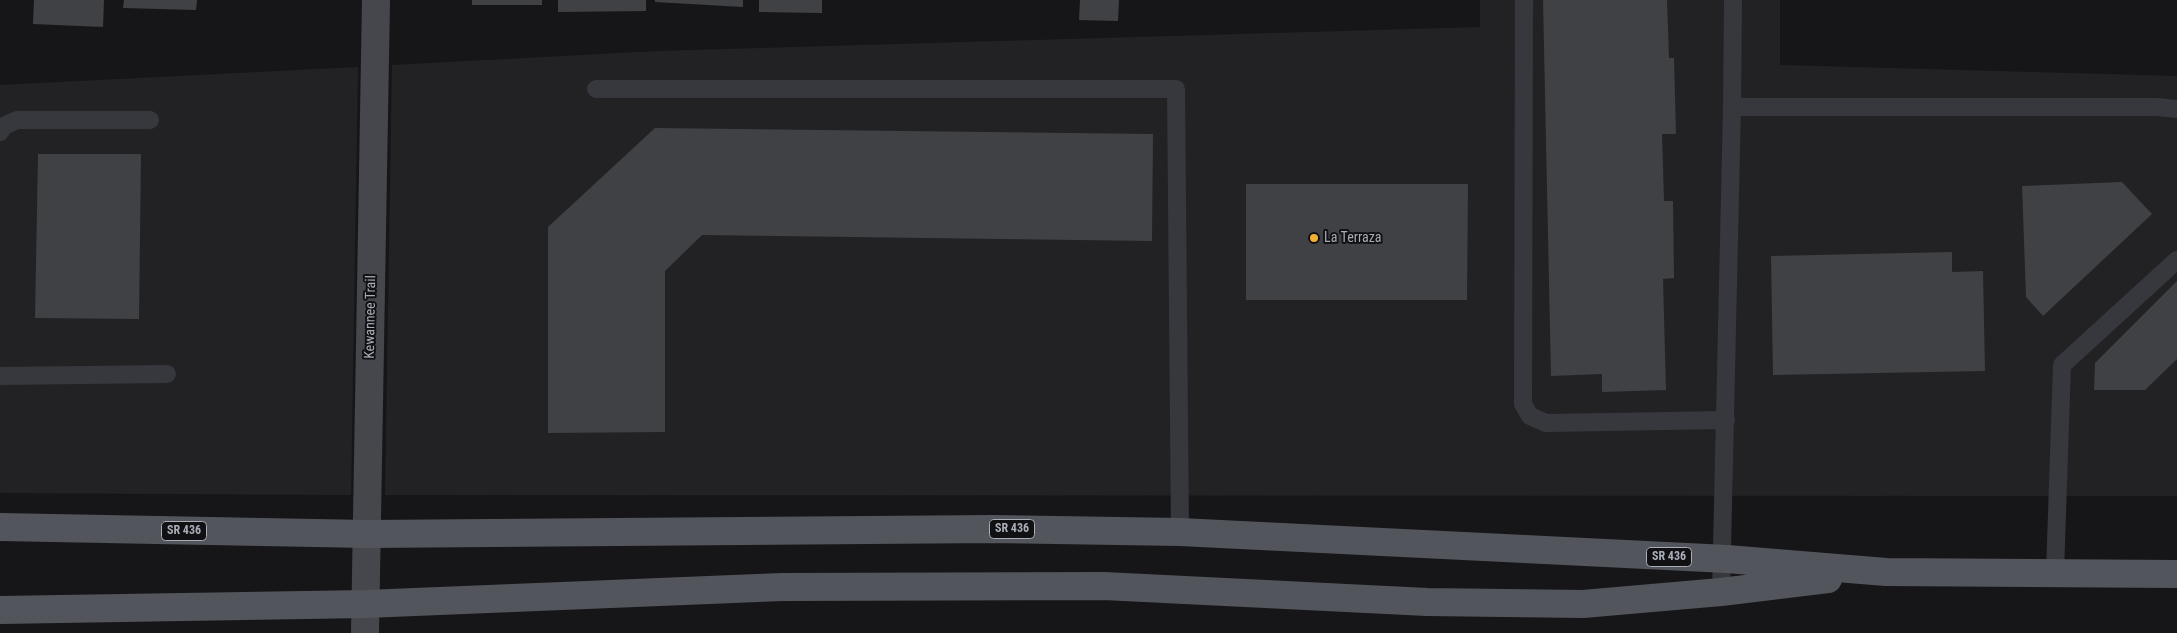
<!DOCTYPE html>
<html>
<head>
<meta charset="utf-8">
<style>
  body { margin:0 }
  canvas { display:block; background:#161618 }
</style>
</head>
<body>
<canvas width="2177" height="633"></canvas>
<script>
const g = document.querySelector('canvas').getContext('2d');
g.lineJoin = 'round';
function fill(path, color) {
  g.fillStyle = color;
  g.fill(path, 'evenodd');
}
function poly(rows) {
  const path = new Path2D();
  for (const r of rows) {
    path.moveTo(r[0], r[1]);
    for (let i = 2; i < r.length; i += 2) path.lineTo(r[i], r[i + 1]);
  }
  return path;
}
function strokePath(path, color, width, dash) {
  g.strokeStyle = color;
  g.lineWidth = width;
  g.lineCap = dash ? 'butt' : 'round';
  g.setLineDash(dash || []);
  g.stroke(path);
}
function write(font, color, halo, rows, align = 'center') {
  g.font = font + ' "Roboto Condensed",sans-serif';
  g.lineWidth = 4;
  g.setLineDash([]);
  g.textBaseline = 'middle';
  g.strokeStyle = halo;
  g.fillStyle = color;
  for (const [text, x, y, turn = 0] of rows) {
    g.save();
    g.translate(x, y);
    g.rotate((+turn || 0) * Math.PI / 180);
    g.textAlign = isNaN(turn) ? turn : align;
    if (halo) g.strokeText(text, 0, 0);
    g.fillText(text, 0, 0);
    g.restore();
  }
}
fill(poly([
  [1480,0,1780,0,1780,65,2177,76,2177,496,385,495,392,65,658,51,1480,27],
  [358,67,351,495,0,493,0,85]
]), '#222225');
fill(poly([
  [34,0,104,0,103,27,33,24],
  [124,0,197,0,196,10,123,8],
  [472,0,542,0,542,5,472,5],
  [558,0,646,0,646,11,558,12],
  [655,0,743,0,743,7,655,2],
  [759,0,822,0,822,13,759,12],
  [1080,0,1119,0,1118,21,1079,20],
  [1543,0,1667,0,1669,58,1674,58,1676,134,1662,134,1664,201,1673,201,1674,278,1663,279,1666,390,1602,392,1602,374,1551,376],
  [655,128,1153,134,1152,241,702,235,665,271,665,432,548,433,548,227],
  [38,154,141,154,139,319,35,318],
  [2122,182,2152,214,2043,316,2026,297,2022,186],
  [1246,184,1468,184,1467,300,1246,300],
  [1952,252,1952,272,1983,271,1985,371,1773,375,1771,256],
  [2177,281,2177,359,2145,390,2094,390,2095,363]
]), '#404145');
strokePath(poly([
  [1524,0,1523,404,1530,416,1546,423,1726,420],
  [596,89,1176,89,1180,532],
  [1732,107,1733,0],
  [0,132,4,126,17,120,150,120],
  [0,376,167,374],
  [2055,573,2062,365,2177,260],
  [1721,592,1732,107,2157,107,2177,109]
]), '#37383d', 18);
strokePath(poly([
  [365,633,376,0]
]), '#45474d', 28);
strokePath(poly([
  [0,527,367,534,993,529,1180,532,1727,559,1886,572,2177,574],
  [0,610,366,604,782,587,1104,586,1427,602,1583,604,1721,592,1828,579]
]), '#53555c', 28);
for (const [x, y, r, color] of [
  [1314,238,5,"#f2b134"]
]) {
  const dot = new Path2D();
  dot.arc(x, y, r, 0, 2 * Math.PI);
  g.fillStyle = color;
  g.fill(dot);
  strokePath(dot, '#111113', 2);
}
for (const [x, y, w] of [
  [1012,529,45],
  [184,531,45],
  [1669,557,45]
]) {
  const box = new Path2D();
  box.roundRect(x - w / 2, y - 9.5, w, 19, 4);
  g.fillStyle = '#111113';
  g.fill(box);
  strokePath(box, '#a8adb8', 1);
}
write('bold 12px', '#a8adb8', null, [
  ["SR 436",1012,529],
  ["SR 436",184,531],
  ["SR 436",1669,557]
]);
write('14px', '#a8adb8', '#111113', [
  ["La Terraza",1324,238]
], 'left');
write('14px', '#a8adb8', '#111113', [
  ["Kewannee Trail",371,317,-89]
]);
</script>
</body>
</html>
